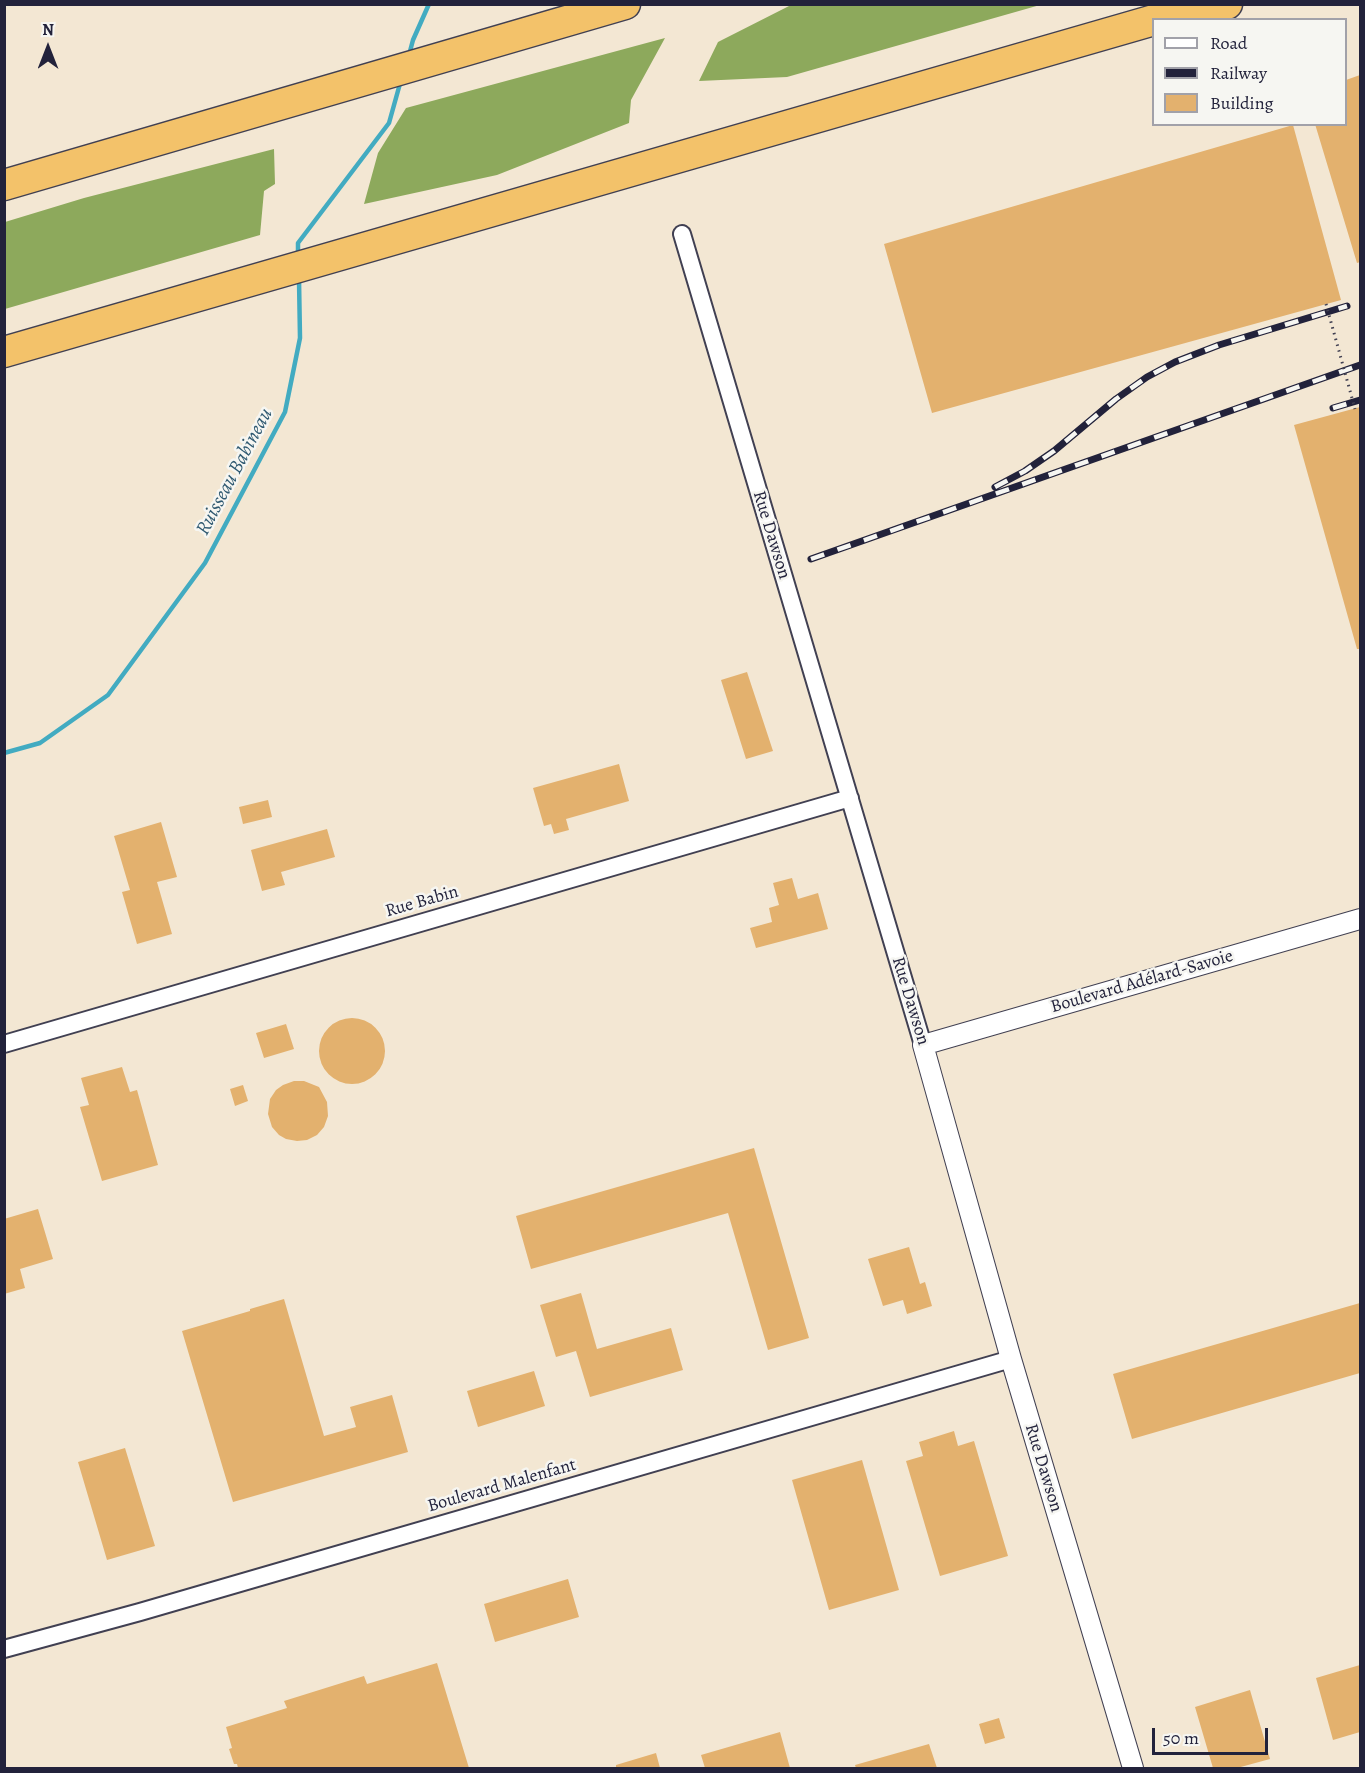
<!DOCTYPE html>
<html>
<head>
<meta charset="utf-8">
<style>
  body { margin:0 }
  #map { position:relative; width:1365px; height:1773px; overflow:hidden; background:#f3e7d3; font-family:Alegreya,serif }
  canvas { display:block }
  .frame { position:absolute; inset:0; border:6px solid #22223b; pointer-events:none }
  .legend { position:absolute; left:1152px; top:18px; width:195px; height:108px; box-sizing:border-box; background:#f6f6f2; border:2px solid #a1a1a9; margin:0; padding:8px 10px; list-style:none; font-size:18px; color:#22223b }
  .legend li { display:flex; align-items:center; gap:12px; height:30px }
  .legend b { width:30px; border:2px solid #a1a1a9 }
  .north { position:absolute; left:18px; top:18px; width:60px; height:60px; -webkit-text-stroke:4px #f6f6f2; paint-order:stroke; rotate:0deg; font-size:16px; font-weight:700; line-height:24px; text-align:center; color:#22223b }
  .north::after { content:''; display:block; margin:auto; width:21px; height:27px; background:#22223b; clip-path:polygon(50% 0,100% 100%,50% 72%,0 100%) }
  .scale { position:absolute; left:1152px; top:1728px; width:116px; height:27px; box-sizing:border-box; border:3px solid #22223b; border-top:0; padding-left:8px; font-size:18px; line-height:21px; white-space:nowrap; color:#22223b; -webkit-text-stroke:4px #f6f6f2; paint-order:stroke }
</style>
</head>
<body>
<div id="map">
<canvas width="1365" height="1773"></canvas>
<div class="frame"></div>
<ul class="legend">
<li><b style="height:8px;background:#fff"></b>Road</li>
<li><b style="height:8px;background:#22223b"></b>Railway</li>
<li><b style="height:16px;background:#e3b16e"></b>Building</li>
</ul>
<div class="north">N</div>
<div class="scale">50 m</div>
</div>
<script>
const g = document.querySelector('canvas').getContext('2d');
g.lineJoin = 'round';
function fill(path, color) {
  g.fillStyle = color;
  g.fill(path, 'evenodd');
}
function poly(rows) {
  const path = new Path2D();
  for (const r of rows) {
    if (r.length === 3) {
      path.moveTo(r[0] + r[2], r[1]);
      path.arc(r[0], r[1], r[2], 0, 2 * Math.PI);
      continue;
    }
    path.moveTo(r[0], r[1]);
    for (let i = 2; i < r.length; i += 2) path.lineTo(r[i], r[i + 1]);
  }
  return path;
}
function strokePath(path, color, width, dash) {
  g.strokeStyle = color;
  g.lineWidth = width;
  g.lineCap = dash ? 'butt' : 'round';
  g.setLineDash(dash || []);
  g.stroke(path);
}
function write(font, color, halo, rows, align = 'center') {
  g.font = font + ' Alegreya,serif';
  g.lineWidth = 5;
  g.setLineDash([]);
  g.textBaseline = 'middle';
  g.strokeStyle = halo;
  g.fillStyle = color;
  for (const [text, x, y, turn = 0] of rows) {
    g.save();
    g.translate(x, y);
    g.rotate((+turn || 0) * Math.PI / 180);
    g.textAlign = isNaN(turn) ? turn : align;
    if (halo) g.strokeText(text, 0, 0);
    g.fillText(text, 0, 0);
    g.restore();
  }
}
fill(poly([
  [791,5,791,4,1040,5,787,77,699,81,718,42],
  [665,38,631,100,629,123,497,175,364,204,378,153,406,108],
  [274,149,275,184,264,191,260,235,5,309,5,222,84,198]
]), '#8da95c');
strokePath(poly([
  [409,55,413,40,429,4],
  [298,255,298,243,389,123,401,80],
  [4,753,40,743,108,695,205,563,285,412,300,338,299,279]
]), '#42abc1', 4.5);
fill(poly([
  [1360,75,1360,262,1357,263,1315,124,1346,124,1346,80],
  [1293,125,1341,300,932,413,884,244],
  [1360,407,1360,649,1357,649,1294,425],
  [747,672,773,751,746,759,721,680],
  [619,764,629,801,566,819,569,830,554,834,551,824,544,826,533,788],
  [268,800,272,817,243,824,239,807],
  [161,822,177,877,157,882,172,934,137,944,122,892,130,890,114,836],
  [327,829,335,857,281,872,285,885,262,891,251,850],
  [792,878,798,899,818,893,828,929,756,948,750,928,772,922,769,908,779,905,773,883],
  [352,1051,33],
  [286,1024,294,1049,264,1058,256,1033],
  [122,1067,130,1092,137,1090,158,1165,102,1181,80,1107,89,1105,81,1078],
  [294,1081,304,1081,319,1087,327,1102,328,1116,324,1127,317,1135,307,1140,297,1141,286,1139,279,1135,272,1127,268,1114,270,1099,276,1090,283,1085],
  [243,1085,248,1101,235,1106,230,1089],
  [754,1148,809,1338,768,1350,728,1213,531,1269,516,1216],
  [38,1209,53,1259,20,1269,25,1288,4,1294,4,1219],
  [909,1247,920,1284,925,1282,932,1306,907,1314,903,1300,883,1306,868,1259],
  [581,1293,597,1349,671,1328,683,1370,590,1397,576,1351,556,1357,540,1305],
  [284,1299,324,1436,356,1427,350,1407,392,1395,408,1452,233,1502,182,1331,250,1311,250,1309],
  [1360,1303,1360,1373,1132,1439,1113,1374],
  [534,1371,545,1406,478,1427,467,1391],
  [954,1431,958,1446,974,1441,1008,1556,940,1576,906,1461,923,1456,919,1442],
  [125,1448,155,1546,107,1560,78,1462],
  [862,1460,899,1590,829,1610,792,1480],
  [568,1579,579,1617,495,1642,484,1604],
  [437,1663,469,1768,238,1768,237,1764,234,1764,229,1749,232,1748,226,1727,287,1708,284,1701,364,1676,367,1684],
  [1360,1665,1360,1732,1333,1740,1316,1678],
  [1250,1690,1270,1759,1237,1768,1213,1768,1195,1707],
  [999,1718,1005,1738,985,1744,979,1724],
  [780,1732,790,1768,705,1768,701,1755],
  [929,1744,937,1768,856,1768,855,1765],
  [656,1753,660,1768,616,1768,616,1765]
]), '#e3b16e');
const minor = poly([
  [682,234,923,1045],
  [4,1044,850,798],
  [4,1649,140,1612,1011,1359]
]);
const tertiary = poly([
  [1133,1768,1011,1359,923,1045,1360,919]
]);
const motorway = poly([
  [1162,20,1227,4],
  [4,185,625,4],
  [4,352,1154,20]
]);
strokePath(minor, '#414052', 20);
strokePath(tertiary, '#414052', 22);
strokePath(motorway, '#414052', 33);
strokePath(minor, '#fff', 16);
strokePath(tertiary, '#fff', 20);
strokePath(motorway, '#f3c26a', 30);
const rail = poly([
  [1333,408,1360,400],
  [995,487,1025,471,1054,451,1116,399,1147,377,1175,362,1219,345,1347,306],
  [811,559,1360,365]
]);
strokePath(rail, '#22223b', 7);
strokePath(rail, '#f6f6f2', 4.5, [14]);
strokePath(poly([
  [1326,304,1355,409]
]), '#414052', 3, [1.5, 4.5]);
write('18px', '#22223b', '#f6f6f2', [
  ["Rue Dawson",771,535,73],
  ["Rue Babin",422,902,-16],
  ["Boulevard Adélard-Savoie",1142,982,-16],
  ["Rue Dawson",910,1001,73],
  ["Rue Dawson",1043,1468,73],
  ["Boulevard Malenfant",502,1486,-16]
]);
write('italic 20px', '#2f5971', '#f6f6f2', [
  ["Ruisseau Babineau",235,472,-62]
]);
</script>
</body>
</html>
